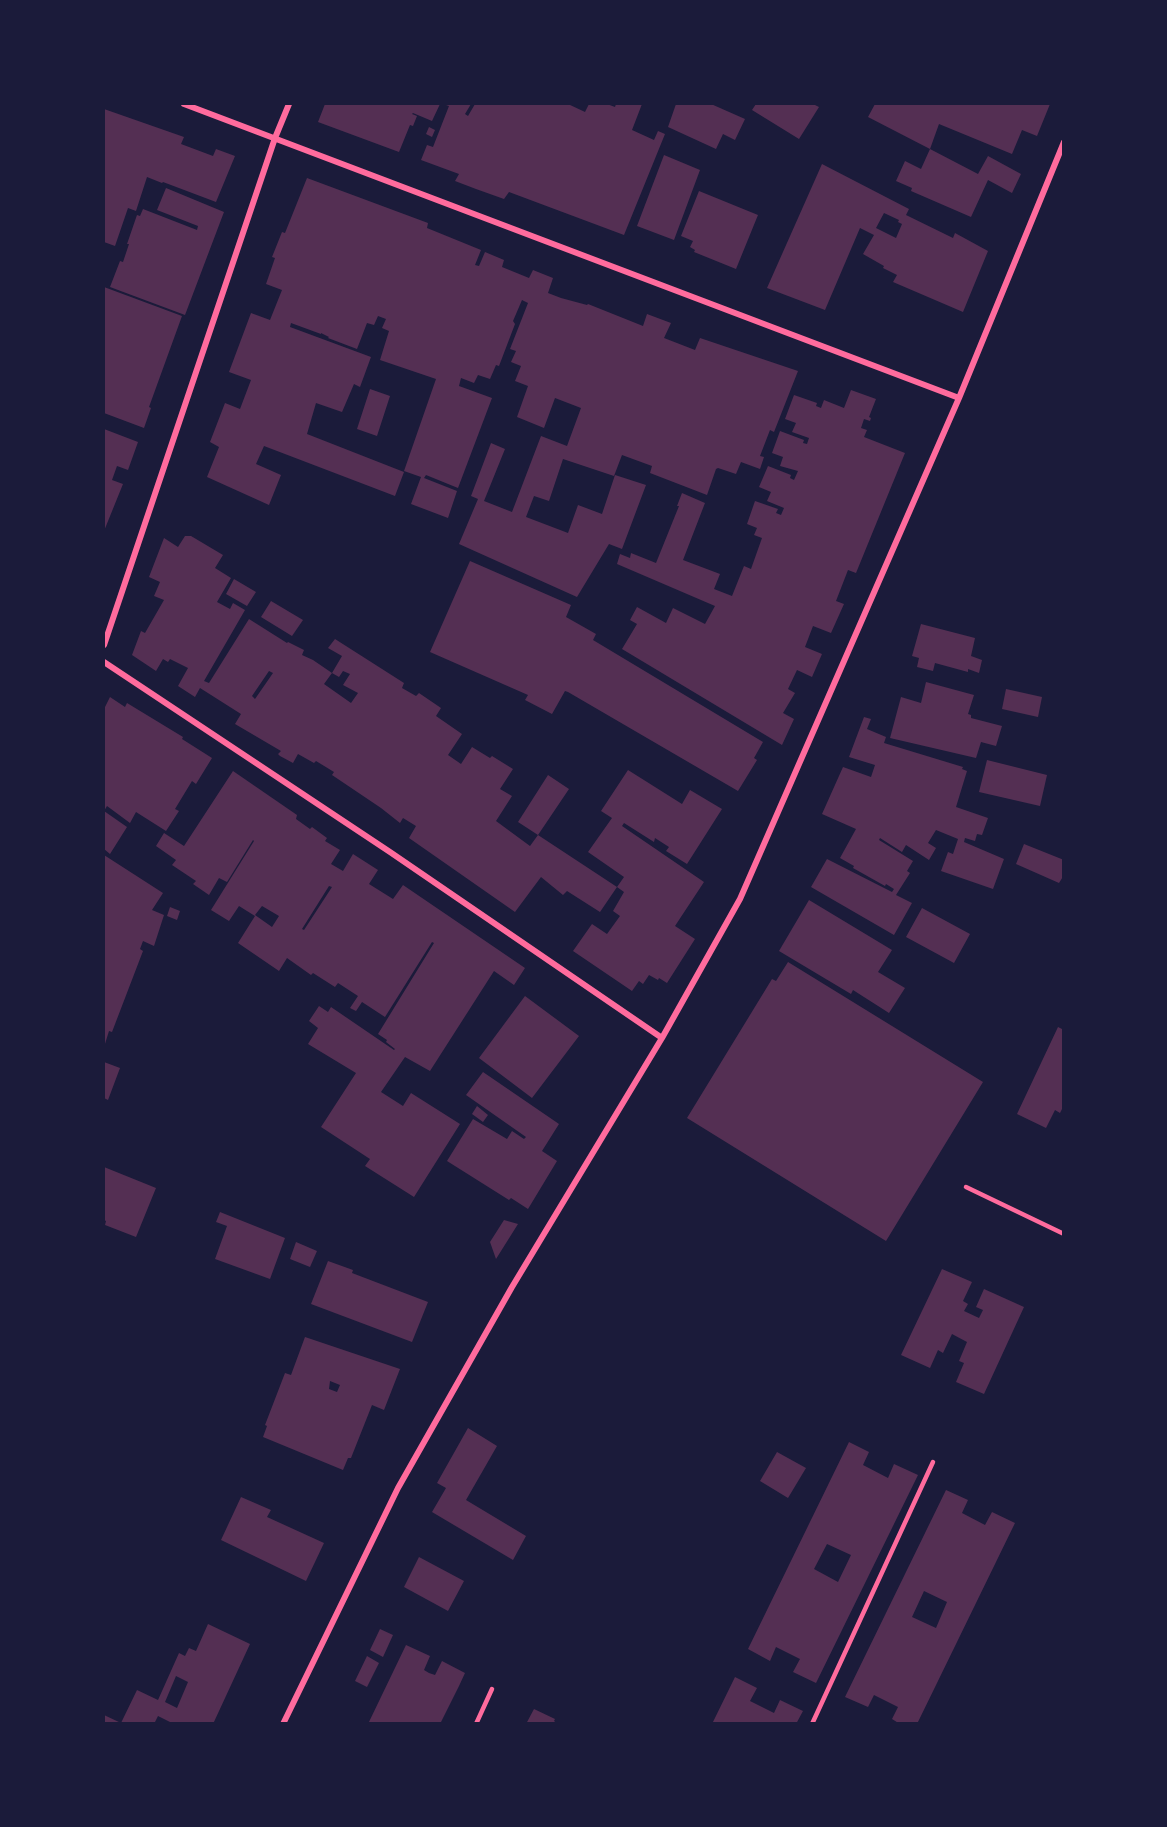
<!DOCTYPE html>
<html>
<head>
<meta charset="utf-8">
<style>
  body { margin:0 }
  #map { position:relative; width:1167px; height:1827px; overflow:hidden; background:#1b1b3a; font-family:"IBM Plex Sans",sans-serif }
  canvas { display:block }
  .frame { position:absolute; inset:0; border:105px solid #1b1b3a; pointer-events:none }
</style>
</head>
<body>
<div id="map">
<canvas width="1167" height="1827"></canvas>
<div class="frame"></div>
</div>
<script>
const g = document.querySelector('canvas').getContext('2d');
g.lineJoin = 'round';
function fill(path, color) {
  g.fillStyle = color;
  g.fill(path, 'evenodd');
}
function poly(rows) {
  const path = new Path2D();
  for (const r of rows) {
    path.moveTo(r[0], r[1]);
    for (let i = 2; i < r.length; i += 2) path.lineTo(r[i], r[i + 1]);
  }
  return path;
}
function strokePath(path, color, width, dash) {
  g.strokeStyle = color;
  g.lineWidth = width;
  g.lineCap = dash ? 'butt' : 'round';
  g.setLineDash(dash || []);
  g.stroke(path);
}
fill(poly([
  [325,104,440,104,432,121,413,113,412,114,417,116,413,126,410,125,399,152,318,122],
  [443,104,471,104,465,114,468,116,475,104,568,104,585,112,589,104,607,104,615,107,616,104,642,104,632,130,654,140,658,131,665,134,624,235,509,192,504,199,476,189,455,181,459,174,421,160,427,145,433,147,449,106],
  [676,104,711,104,745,119,735,140,723,134,716,149,668,127],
  [756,104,813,104,819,107,799,139,752,110],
  [875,104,1050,104,1037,136,1022,130,1012,154,939,124,930,149,868,117],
  [104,109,184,137,181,144,213,156,216,149,235,156,216,202,163,182,162,183,147,177,136,211,128,208,115,246,104,242],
  [429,127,435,130,432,137,426,134],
  [930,149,978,174,988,156,1021,174,1012,193,988,180,971,217,911,191,912,188,896,181,905,161,921,169],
  [664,155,700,170,674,240,637,226],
  [822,164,909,209,906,215,953,238,955,233,988,251,963,312,893,282,897,275,883,268,884,266,863,254,874,235,860,228,825,310,767,288],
  [884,213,899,220,898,222,902,224,896,238,876,228],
  [307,178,428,223,427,228,481,250,475,265,479,266,485,252,504,260,502,267,529,278,533,270,553,278,548,293,561,298,587,305,588,304,643,326,647,314,671,323,664,338,695,350,700,338,798,371,774,432,770,430,760,456,764,457,760,469,741,462,736,474,718,468,716,469,707,495,650,473,652,466,622,455,614,476,563,459,549,501,534,496,526,517,568,533,578,505,602,514,615,475,646,485,622,549,609,544,577,597,459,544,478,499,471,496,491,443,505,449,484,501,512,512,541,436,567,446,581,408,555,398,544,428,517,417,528,386,515,381,521,366,511,362,516,351,510,349,528,303,522,300,513,321,515,324,499,366,496,365,490,379,478,375,474,383,461,378,459,386,492,398,458,488,426,475,424,478,457,491,448,518,411,504,421,477,404,471,436,379,380,360,389,331,382,328,386,319,378,316,374,325,367,323,357,349,328,338,329,337,321,333,321,334,291,323,290,327,371,357,360,387,354,384,342,412,316,403,307,434,404,472,395,496,264,446,256,464,281,475,269,505,207,477,219,447,210,442,225,403,240,409,251,380,229,372,251,313,270,320,282,290,266,284,275,258,272,257,282,232,285,233],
  [166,188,224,212,185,315,110,287,120,261,123,262,129,244,127,244,137,215,140,216,143,209,197,230,198,226,157,210],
  [699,191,758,215,736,269,694,252,695,250,690,247,693,241,681,236],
  [104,287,182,316,149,407,151,408,144,428,104,413],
  [370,389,390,396,377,436,357,429],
  [851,390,876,399,869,417,871,418,870,421,864,419,861,428,867,430,864,437,905,453,856,573,848,570,836,601,844,604,831,633,813,626,805,647,822,654,812,677,797,670,788,689,795,693,783,713,794,719,782,745,622,649,637,624,630,620,637,607,666,623,673,608,705,624,715,606,617,564,620,554,630,558,631,553,656,563,679,506,677,506,682,493,705,503,683,560,720,574,714,589,732,596,744,566,751,569,762,538,754,535,757,528,747,524,755,501,778,509,776,513,781,515,784,508,767,501,771,492,759,487,768,466,791,475,790,478,794,480,798,471,780,466,783,457,772,453,780,431,804,440,803,443,807,444,809,438,792,432,796,423,785,419,794,395,817,403,816,406,821,408,824,400,844,408],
  [104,429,138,442,128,470,117,466,112,480,123,484,104,531],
  [185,536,191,536,223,555,215,568,231,578,217,602,230,609,233,603,245,610,204,681,209,683,249,619,287,643,288,642,304,650,302,655,313,660,332,673,342,656,328,648,335,639,404,683,402,688,416,696,419,693,441,708,436,716,462,734,448,755,461,764,472,747,490,758,492,756,513,769,500,789,512,796,496,821,530,846,538,835,617,887,600,912,567,891,563,895,541,877,515,912,409,838,416,826,403,818,400,823,381,808,332,775,334,772,316,761,314,763,298,754,293,763,280,756,278,754,281,751,235,724,241,714,200,688,195,697,178,686,188,668,170,659,168,662,163,659,156,671,132,655,141,631,145,633,164,600,154,596,160,582,149,577,164,538,178,547],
  [269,671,273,673,255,699,252,696],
  [343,671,350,674,343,685,358,693,351,703,324,684,332,673,339,677],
  [470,561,571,605,566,617,596,634,593,640,763,742,754,758,757,760,738,791,568,692,565,691,552,714,525,700,528,695,430,652],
  [234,579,256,592,247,606,226,594],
  [271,601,303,620,292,636,261,617],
  [921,624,975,638,971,656,982,660,979,673,968,669,968,672,935,663,933,671,917,667,919,658,912,656],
  [926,682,974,695,968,714,971,715,971,718,1002,726,996,746,981,742,976,758,890,738,901,697,921,703],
  [1006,689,1042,697,1038,717,1002,709],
  [110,697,125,707,127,703,183,737,182,739,212,758,196,784,192,781,175,809,179,811,166,831,136,812,130,823,107,806,104,811,127,827,110,854,104,849,104,709],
  [864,717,871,719,867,729,886,737,884,743,963,767,962,769,967,771,956,807,988,818,982,835,977,834,975,841,965,838,964,842,1004,859,993,889,941,871,948,852,953,854,958,839,936,830,928,843,936,848,929,860,906,845,902,852,880,838,879,840,913,861,907,871,910,873,896,895,912,903,894,935,811,887,827,859,892,892,894,889,886,884,885,886,853,868,854,866,840,858,856,829,822,814,843,767,871,777,875,765,849,757],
  [987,760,1047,775,1040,806,979,792],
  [628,770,682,804,690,790,722,809,687,864,666,851,669,847,655,838,654,842,624,823,622,826,704,882,675,926,695,939,667,983,659,978,658,980,649,975,643,984,639,981,632,991,573,951,592,924,607,934,620,916,613,911,624,892,617,887,624,877,588,852,612,818,601,811],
  [233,771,297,815,296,819,310,829,312,827,327,838,325,841,340,850,331,864,343,871,353,854,378,870,369,884,393,899,403,885,525,968,514,985,494,971,430,1071,405,1057,381,1092,403,1106,411,1093,460,1124,414,1197,365,1166,370,1159,321,1127,356,1073,308,1044,318,1028,309,1021,319,1006,328,1012,331,1007,394,1050,395,1049,386,1042,387,1040,378,1034,434,943,432,942,385,1017,362,1002,356,1011,350,1008,358,996,338,983,335,987,313,973,311,975,287,958,279,971,238,943,255,916,239,906,229,921,211,910,254,841,253,840,227,882,219,878,209,895,193,884,196,881,172,865,176,860,156,846,164,833,184,846],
  [329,886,332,887,304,930,302,929],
  [262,906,279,916,272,927,255,915],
  [548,775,569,789,538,835,518,822],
  [1024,844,1064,860,1064,875,1059,883,1016,864],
  [104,855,163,893,152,910,164,915,154,946,143,941,140,949,143,951,112,1032,109,1031,104,1047],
  [809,900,892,950,878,972,905,988,889,1013,853,990,851,994,779,951],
  [170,907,180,911,177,920,167,916],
  [922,908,970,934,954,963,906,937],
  [788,962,983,1082,886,1241,687,1118,772,979,776,981],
  [525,996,579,1036,532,1098,479,1058],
  [1058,1027,1064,1030,1064,1105,1060,1113,1055,1110,1046,1128,1017,1114],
  [104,1062,120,1068,108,1100,104,1098],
  [483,1072,559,1124,542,1151,557,1161,528,1209,511,1198,509,1200,447,1161,473,1119,507,1139,512,1131,524,1139,526,1137,466,1095],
  [477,1106,488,1115,483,1122,472,1114],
  [104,1167,156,1188,136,1237,105,1225,106,1221,104,1220],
  [220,1212,285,1238,270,1279,215,1259,227,1226,216,1222],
  [504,1220,518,1224,496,1259,490,1242],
  [296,1242,317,1251,310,1267,290,1259],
  [328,1261,353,1270,352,1273,428,1302,412,1342,311,1304],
  [942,1269,972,1282,963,1301,968,1304,964,1311,979,1318,983,1310,976,1307,984,1289,1024,1307,984,1394,956,1382,964,1363,959,1361,967,1342,952,1334,943,1353,938,1350,930,1368,901,1355],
  [305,1337,400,1369,384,1410,372,1405,351,1458,348,1458,343,1470,263,1437,267,1426,265,1425,285,1373,291,1375],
  [330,1381,340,1385,337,1392,329,1389],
  [468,1428,497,1446,466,1500,526,1536,513,1560,432,1512,446,1488,437,1483],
  [849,1442,869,1452,863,1465,888,1478,894,1464,918,1475,816,1683,793,1672,800,1659,776,1647,770,1661,748,1649],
  [827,1544,851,1555,838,1582,814,1569],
  [777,1452,806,1468,788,1498,760,1481],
  [946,1490,968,1500,962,1513,985,1525,992,1512,1015,1523,917,1724,900,1724,892,1719,898,1707,874,1695,868,1707,845,1697],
  [924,1591,947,1602,936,1628,912,1617],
  [241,1497,271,1510,267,1517,324,1543,306,1581,221,1540],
  [419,1557,464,1581,448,1611,404,1587],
  [208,1624,250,1644,213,1724,169,1724,170,1722,158,1716,154,1724,104,1724,104,1715,121,1723,137,1690,158,1700,179,1653,185,1656,189,1648,196,1651],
  [176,1676,188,1682,177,1708,165,1702],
  [380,1629,393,1635,383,1657,370,1650],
  [406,1645,430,1656,424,1670,429,1673,435,1675,442,1661,465,1673,459,1686,440,1724,368,1724],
  [367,1656,379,1663,367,1687,355,1681],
  [735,1677,757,1688,750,1701,774,1713,780,1700,803,1711,796,1724,712,1724],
  [534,1709,555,1719,554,1721,558,1724,526,1724]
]), '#542f53');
strokePath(poly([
  [966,1187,1064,1234],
  [476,1724,492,1689],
  [812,1724,933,1462]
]), '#ff6b9d', 4.5);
strokePath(poly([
  [184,104,959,398],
  [104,645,275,138,289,104],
  [104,662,390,852,662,1038],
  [283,1724,398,1488,512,1287,662,1038,740,899,959,398,1064,142]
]), '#ff6b9d', 6);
</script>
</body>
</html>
